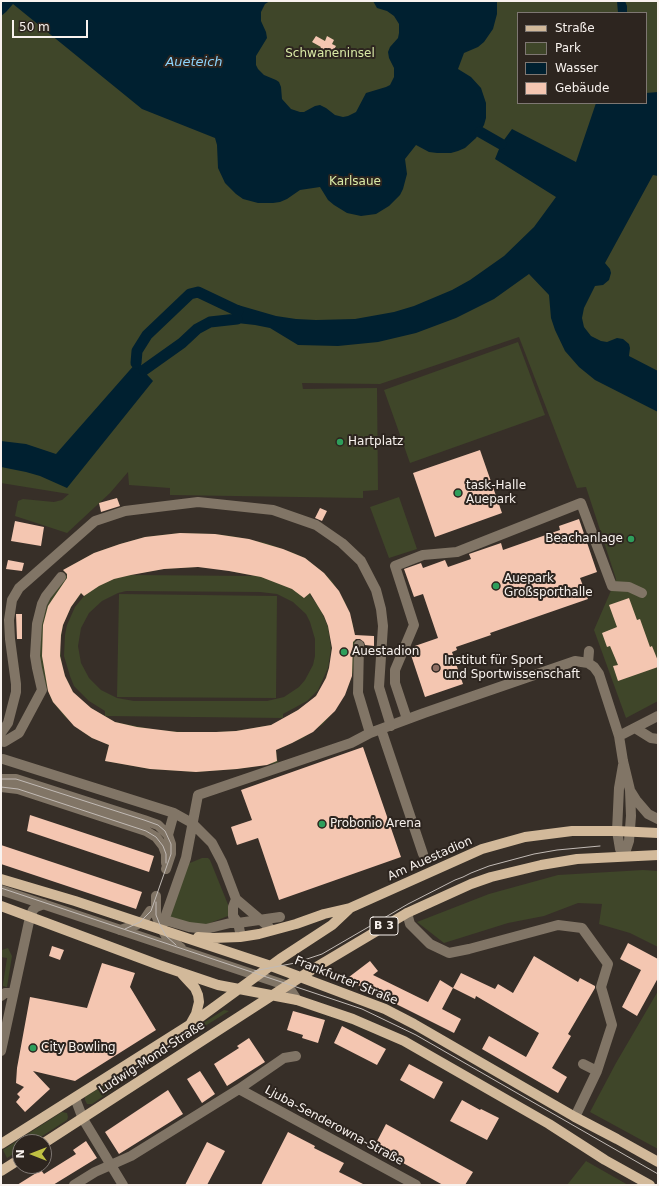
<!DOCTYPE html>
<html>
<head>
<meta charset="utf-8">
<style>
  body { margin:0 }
  #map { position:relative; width:659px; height:1186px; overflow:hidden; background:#372f28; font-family:"DejaVu Sans",sans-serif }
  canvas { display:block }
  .frame { position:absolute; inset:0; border:2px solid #f8f2ee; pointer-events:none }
  .legend { position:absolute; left:517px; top:12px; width:130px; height:92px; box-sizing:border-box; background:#2d251f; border:1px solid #7e7772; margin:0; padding:5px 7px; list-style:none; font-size:12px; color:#f8f2ee }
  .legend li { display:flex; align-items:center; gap:8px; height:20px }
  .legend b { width:20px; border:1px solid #7e7772 }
  .north { position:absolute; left:12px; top:1134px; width:40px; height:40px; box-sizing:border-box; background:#2d251f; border:1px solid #7e7772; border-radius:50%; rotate:270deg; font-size:11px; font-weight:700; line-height:16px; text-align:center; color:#f8f2ee }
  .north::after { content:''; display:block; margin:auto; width:14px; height:18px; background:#bebf42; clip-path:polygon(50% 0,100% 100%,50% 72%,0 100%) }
  .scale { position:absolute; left:12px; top:20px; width:76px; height:18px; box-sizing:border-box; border:2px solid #f8f2ee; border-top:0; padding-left:5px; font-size:12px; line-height:14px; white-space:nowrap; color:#f8f2ee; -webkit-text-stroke:3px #2d251f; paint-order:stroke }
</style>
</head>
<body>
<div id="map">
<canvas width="659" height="1186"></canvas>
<div class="frame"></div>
<ul class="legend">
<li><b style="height:5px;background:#d2b99a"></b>Straße</li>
<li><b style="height:11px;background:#3f4629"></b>Park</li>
<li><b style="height:11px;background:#002030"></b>Wasser</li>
<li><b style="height:11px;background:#f4c6b1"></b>Gebäude</li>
</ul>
<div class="north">N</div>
<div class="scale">50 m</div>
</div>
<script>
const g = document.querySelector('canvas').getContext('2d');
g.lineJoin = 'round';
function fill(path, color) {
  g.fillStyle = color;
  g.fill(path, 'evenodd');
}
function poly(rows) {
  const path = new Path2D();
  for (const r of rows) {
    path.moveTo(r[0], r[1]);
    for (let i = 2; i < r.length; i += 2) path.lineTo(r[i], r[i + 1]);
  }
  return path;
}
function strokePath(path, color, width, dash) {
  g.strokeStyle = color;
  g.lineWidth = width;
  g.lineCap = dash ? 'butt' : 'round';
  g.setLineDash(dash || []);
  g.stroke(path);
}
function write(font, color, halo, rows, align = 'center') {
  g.font = font + ' "DejaVu Sans",sans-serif';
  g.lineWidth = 4;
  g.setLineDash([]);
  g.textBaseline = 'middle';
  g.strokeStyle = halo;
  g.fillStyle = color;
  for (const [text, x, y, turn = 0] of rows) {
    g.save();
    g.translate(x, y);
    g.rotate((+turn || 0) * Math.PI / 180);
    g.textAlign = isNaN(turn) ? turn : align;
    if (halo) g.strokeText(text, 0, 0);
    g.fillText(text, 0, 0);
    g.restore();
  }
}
fill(poly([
  [1,1,658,1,658,701,626,718,594,630,616,579,586,487,577,488,519,337,380,384,302,383,303,389,377,388,378,490,363,491,363,498,170,495,170,488,129,485,128,472,110,493,67,533,15,516,18,501,23,499,54,502,62,500,69,494,1,483],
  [518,13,646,13,646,103,518,103],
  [518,342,545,415,410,463,384,390],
  [399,497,417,549,389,558,370,507],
  [180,533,215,534,232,536,266,543,294,553,305,558,324,573,332,581,345,602,353,624,356,648,353,672,349,684,336,709,323,724,303,738,276,750,278,763,237,769,196,772,150,769,105,761,109,745,92,738,84,733,65,717,52,701,45,683,39,658,39,633,45,610,50,599,67,575,63,570,94,553,120,544,145,537],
  [198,567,214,568,255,576,129,575,164,569],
  [126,591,260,592,277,594,293,602,306,614,310,622,315,639,315,656,313,665,305,680,299,687,284,697,267,701,134,701,117,698,101,690,89,678,81,663,78,646,81,628,89,613,102,601,118,593],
  [82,593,84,596,75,607,67,625,65,635,64,656,70,676,74,686,89,701,105,711,105,716,283,718,283,714,307,701,318,690,328,668,331,648,328,627,320,608,309,594,313,597,324,616,328,626,332,648,329,668,322,687,314,698,298,710,279,721,271,725,236,731,197,733,157,730,115,722,91,708,74,694,65,676,62,666,60,645,63,625,71,607],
  [119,594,277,596,276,698,117,697],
  [202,858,208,858,210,860,229,907,228,916,205,925,165,920,185,865],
  [643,870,658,871,658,947,630,933,599,924,602,904,578,903,544,916,508,923,444,943,417,922,489,894,558,875],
  [8,948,12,956,7,987,6,987,3,986,3,984,7,958,1,957,1,955,2,950],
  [658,991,658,1149,590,1112,616,1063],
  [224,1010,229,1011,135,1070,114,1089,92,1104,87,1104,85,1100,85,1097],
  [62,1112,67,1113,68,1117,67,1120,33,1142,20,1142,20,1150,7,1158,3,1150],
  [586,1161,628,1185,567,1185]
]), '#3f4629');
fill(poly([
  [1,1,270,1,265,4,261,12,261,21,266,32,267,38,256,56,256,65,258,69,264,75,276,80,279,82,281,87,282,99,291,109,300,112,304,112,315,106,320,105,326,108,335,115,343,117,348,116,356,112,366,93,386,87,390,85,394,77,394,68,389,58,388,52,390,47,398,38,399,33,399,24,394,16,387,11,377,8,373,1,497,1,497,14,493,29,484,42,478,47,464,53,458,69,471,77,481,88,486,103,486,118,484,125,476,138,465,148,458,151,451,153,437,153,429,152,416,145,405,159,407,174,403,189,400,195,389,206,376,214,361,216,347,213,334,205,328,200,320,187,300,190,287,199,280,202,273,203,258,203,243,199,236,194,225,183,218,168,217,145,215,138,142,109,13,4,6,12,1,16],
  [617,1,625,1,627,6,627,13,618,13],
  [658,92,658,176,653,175,605,263,610,269,611,273,609,280,603,285,595,286,584,308,582,318,584,327,591,336,601,341,607,342,617,338,623,339,629,344,630,348,629,356,658,371,658,412,595,380,579,367,565,351,555,330,551,318,549,295,529,274,494,299,456,318,416,333,378,342,338,346,298,345,270,328,255,325,237,323,238,305,276,316,296,319,316,320,355,319,394,312,414,306,452,290,470,280,504,256,534,227,556,197,495,159,501,144,512,129,576,162,596,103,646,103,646,93],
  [136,363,153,381,67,488,40,476,26,472,1,467,1,441,26,444,56,454]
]), '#002030');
strokePath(poly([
  [480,132,501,144],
  [136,363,137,351,147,335,190,294,198,292,238,311],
  [144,370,182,343,197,329,210,322,237,319]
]), '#002030', 11);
fill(poly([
  [316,36,325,41,327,36,334,40,332,44,336,46,332,53,328,51,326,55,319,51,321,47,312,42],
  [480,450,502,513,435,537,413,473],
  [117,498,120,506,101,512,99,503],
  [320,508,327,511,322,521,315,518],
  [579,519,597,572,580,578,588,599,490,633,491,635,456,647,457,650,452,652,463,684,425,697,410,652,412,647,438,638,423,594,414,597,404,569,421,563,423,568,445,560,448,567,471,559,469,554,501,543,503,550,560,530,559,526],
  [15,521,44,527,41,546,11,541],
  [180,533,215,534,249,539,283,549,305,558,324,573,339,591,350,613,355,635,374,636,374,646,365,645,364,642,360,639,356,639,353,642,352,676,345,695,335,711,313,732,292,743,276,750,277,761,267,765,237,769,196,772,150,769,105,761,109,745,92,738,74,726,53,702,48,691,42,656,43,625,48,606,52,600,67,578,67,574,63,570,94,553,120,544,145,537],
  [198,567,229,571,261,577,292,589,304,598,310,593,324,616,328,626,332,648,329,668,326,678,316,696,298,710,271,725,236,731,216,732,177,732,137,727,115,722,91,708,73,692,65,676,60,656,61,635,63,625,71,607,81,593,84,596,99,586,114,579,131,575,164,569],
  [8,560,24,563,22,571,6,569],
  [629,598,637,620,640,619,650,647,652,646,658,661,658,667,618,681,613,666,618,665,610,646,607,647,602,633,617,627,609,605],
  [16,614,22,614,22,639,17,639],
  [363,747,401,857,279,900,258,838,237,845,231,827,252,820,241,790],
  [30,815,154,856,149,872,27,831],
  [1,845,142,892,136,909,1,864],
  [628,943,658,959,658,978,637,1016,622,1007,641,970,620,959],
  [52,946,64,950,60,960,49,956],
  [534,956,578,982,580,978,595,986,595,988,568,1034,571,1036,552,1068,567,1077,558,1093,482,1049,489,1036,526,1057,539,1033,476,996,475,999,453,988,461,973,495,989,498,984,513,993],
  [370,961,378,971,373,975,428,1002,440,980,453,988,442,1009,461,1019,454,1033,350,981,349,977],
  [102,963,135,973,130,987,156,1030,75,1081,33,1071,50,1089,25,1112,16,1102,20,1097,17,1094,24,1087,16,1083,17,1068,30,997,87,1008],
  [293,1011,325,1020,318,1043,302,1038,303,1035,287,1030],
  [342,1026,386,1049,377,1065,334,1043],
  [249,1038,265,1062,227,1086,214,1064,239,1048,237,1046],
  [409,1064,443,1082,434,1099,400,1080],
  [200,1071,215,1094,202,1103,187,1079],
  [168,1090,183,1114,119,1154,105,1132],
  [462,1100,480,1110,481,1109,499,1118,487,1140,450,1121],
  [386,1124,473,1172,465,1185,443,1185,374,1147],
  [288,1132,315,1146,314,1148,344,1163,339,1172,365,1185,261,1185],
  [86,1141,97,1158,53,1185,17,1185,41,1170,44,1174,76,1154,73,1150],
  [207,1142,225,1151,207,1185,185,1185]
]), '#f4c6b1');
strokePath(poly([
  [359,645,358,693,370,733],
  [588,663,589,651],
  [407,719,395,683,395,670,414,625,395,566,423,555,457,552,581,503,612,586,629,587,642,593],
  [635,728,651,738,658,739],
  [381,729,423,854],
  [1,733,8,723,16,692,16,684,10,639,9,620,12,600,19,588,95,521,125,511,198,502,273,510,316,525,342,543,361,561,376,590,381,609,383,626,379,687,391,726],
  [619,736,658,716],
  [4,742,19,733,42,690,37,668,35,656,37,624,42,604,46,596,61,577],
  [3,759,174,813,192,823,212,843,222,862,236,899,269,927],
  [623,765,619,788,617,831,620,849,624,856],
  [1,779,16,779,144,820,158,825,168,835,171,844,171,854,166,869],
  [1,787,18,789,146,831,156,837,163,846,166,854,166,863],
  [631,792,636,800,648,814,658,819],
  [168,835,174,813],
  [1,890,288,986,297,1000],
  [156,896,156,915,160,925,166,936,181,948],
  [236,899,233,907,233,916,238,923],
  [407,913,410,924,430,944,449,953,469,949,558,925,582,928,608,964,601,987,612,1025,597,1071,583,1064],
  [165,920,189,927,206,929,230,923,238,923],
  [161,929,186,858,198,795,351,743,370,733,424,713,575,661,588,663,594,667,599,674,619,736,623,761,630,790,631,816,629,841,624,856],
  [120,930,136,925,144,920,150,911],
  [240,932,238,923,280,917],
  [1,996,5,993,13,993],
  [1,1051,30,917,33,910,36,907,44,904],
  [239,1089,416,1185],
  [75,1098,83,1119,123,1185],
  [575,1117,597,1071],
  [74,1185,95,1172,131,1156,239,1089,284,1058,296,1056]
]), '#817566', 10);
strokePath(poly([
  [1,879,75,901,271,966,385,1009,414,1024,575,1117,617,1139,658,1162],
  [1,906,159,965,218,985,297,1000,353,1019,404,1041,549,1124,605,1160,650,1185],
  [198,937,212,938,240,937,259,934,296,924,324,914,350,908],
  [182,974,195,988,198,995,199,1002,196,1014,191,1023],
  [44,1143,313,969,407,913,471,884,491,877,541,865,577,859,658,855],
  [1,1144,191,1024,280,959,332,925,350,908,482,849,525,837,572,831,617,831,658,833],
  [1,1171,20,1159]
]), '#d2b99a', 10);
strokePath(poly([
  [1,779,16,779,144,820,158,825,165,831,171,844,171,854,151,911,140,922,125,929],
  [1,787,18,789,146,831,156,837,163,846,166,854,166,863],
  [1,888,362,1009,416,1035,658,1174],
  [156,902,156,915,160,925,166,936,176,945],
  [254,971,295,963,322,954,408,904,455,880,463,877,471,873,489,866,534,854,557,850,600,846]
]), '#c2bbb6', 1);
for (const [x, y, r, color] of [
  [340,442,4,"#2e9e5b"],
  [458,493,4,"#2e9e5b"],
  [631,539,4,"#2e9e5b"],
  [496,586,4,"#2e9e5b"],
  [344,652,4,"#2e9e5b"],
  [436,668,4,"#8d6e63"],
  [322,824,4,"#2e9e5b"],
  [33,1048,4,"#2e9e5b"]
]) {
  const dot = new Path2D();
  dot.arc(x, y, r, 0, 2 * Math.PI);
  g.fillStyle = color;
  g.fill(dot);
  strokePath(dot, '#2d251f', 1.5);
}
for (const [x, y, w] of [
  [384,926,28]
]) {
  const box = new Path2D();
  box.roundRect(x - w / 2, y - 9, w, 18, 3);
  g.fillStyle = '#2d251f';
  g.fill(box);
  strokePath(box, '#f8f2ee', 1);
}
write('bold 11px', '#f8f2ee', null, [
  ["B 3",384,926]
]);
write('12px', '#d9eaa6', '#2d251f', [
  ["Schwaneninsel",330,54],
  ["Karlsaue",355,182]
]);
write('12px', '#f8f2ee', '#2d251f', [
  ["Hartplatz",348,442],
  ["task-Halle",466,486],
  ["Auepark",466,500],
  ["Beachanlage",623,539,"right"],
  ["Auepark",504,579],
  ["Großsporthalle",504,593],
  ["Auestadion",352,652],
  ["Institut für Sport",444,661],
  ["und Sportwissenschaft",444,675],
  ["Probonio Arena",330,824],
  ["City Bowling",41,1048]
], 'left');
write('12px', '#f8f2ee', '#2d251f', [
  ["Am Auestadion",430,859,-24],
  ["Frankfurter Straße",346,981,22],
  ["Ludwig-Mond-Straße",152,1058,-33],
  ["Ljuba-Senderowna-Straße",334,1126,28]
]);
write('italic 13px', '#8cd3fb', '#2d251f', [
  ["Aueteich",194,63]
]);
</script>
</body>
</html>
